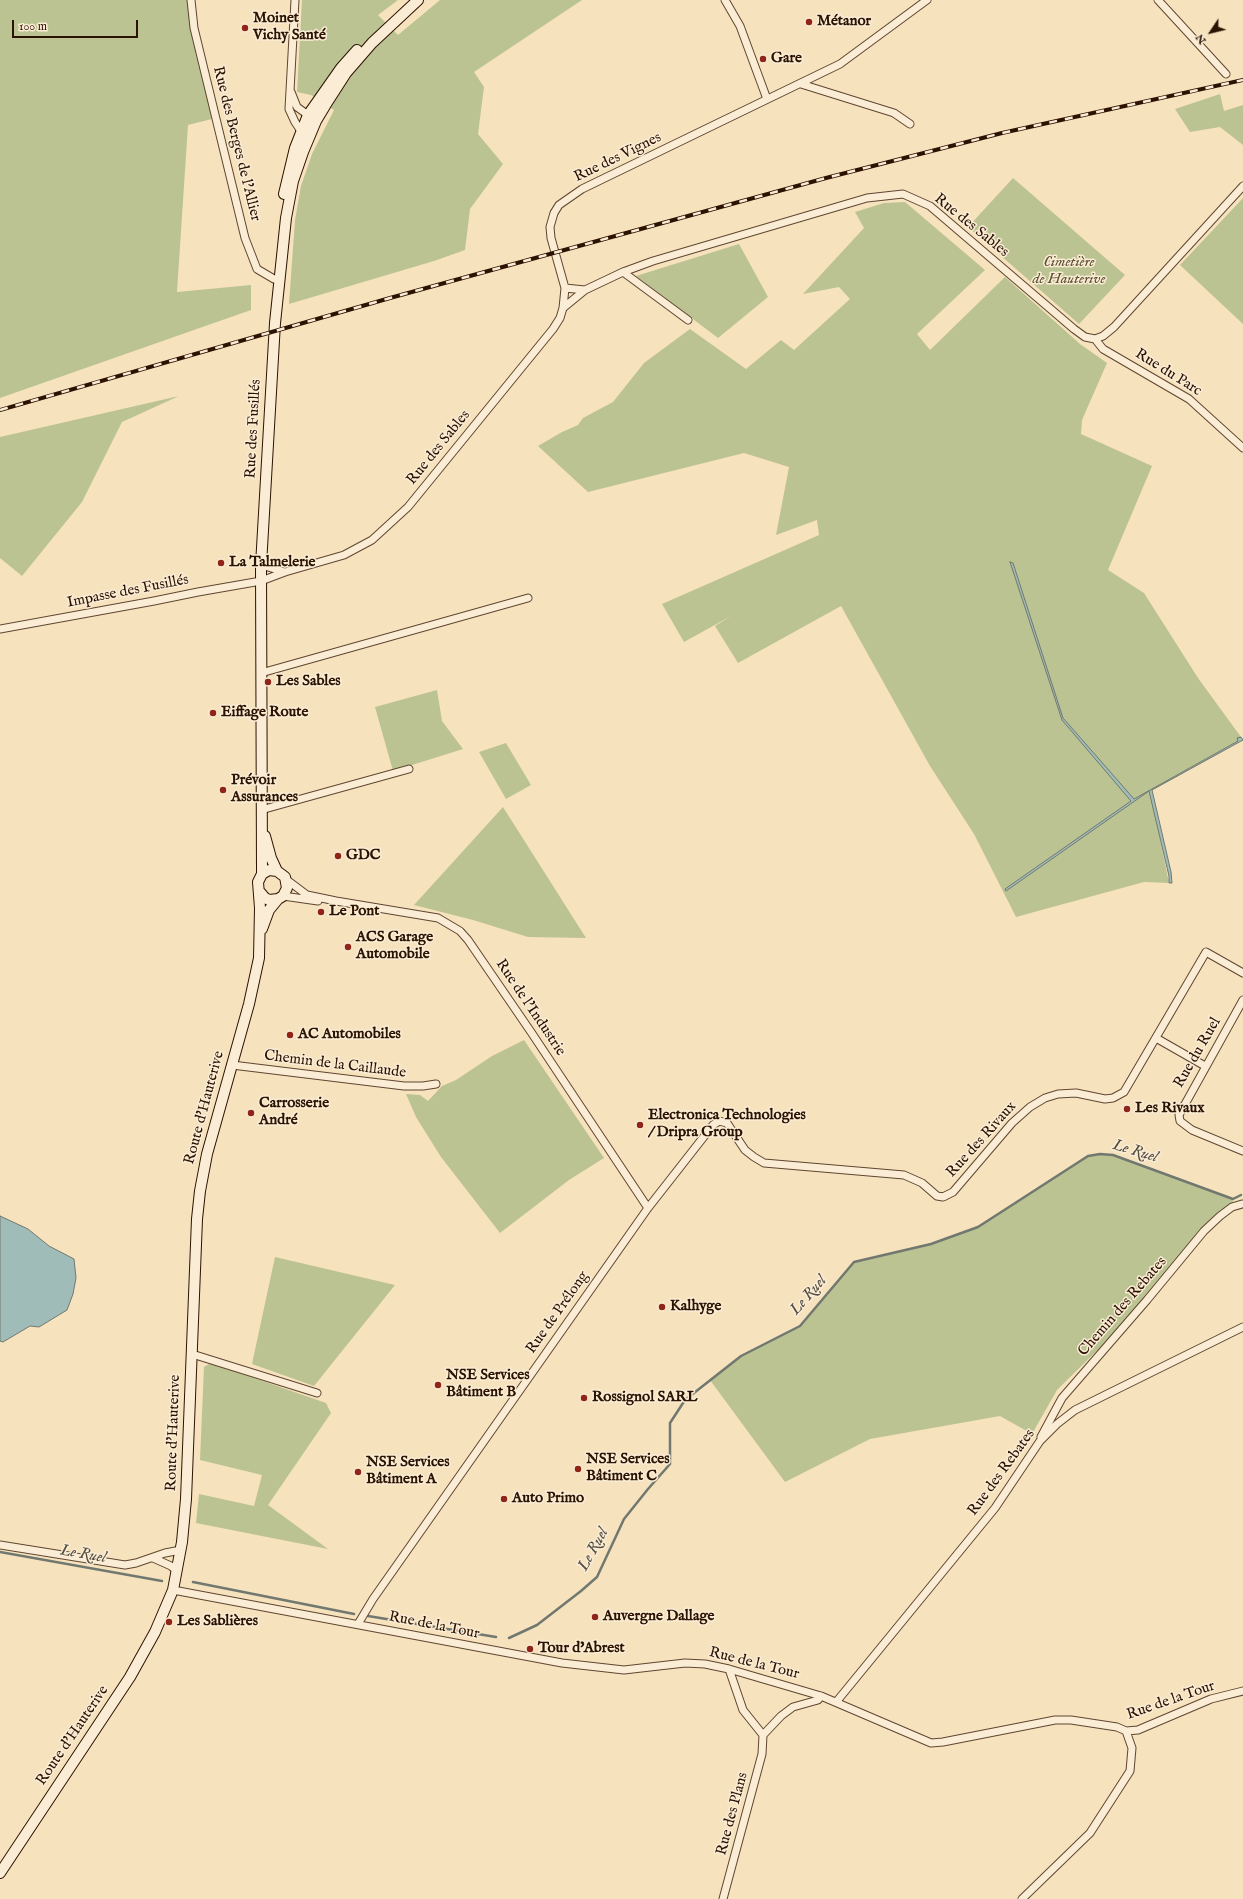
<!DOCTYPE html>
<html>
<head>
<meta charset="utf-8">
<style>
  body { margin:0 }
  #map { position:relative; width:1243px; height:1899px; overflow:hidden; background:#f7e2be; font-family:"IM FELL English",serif }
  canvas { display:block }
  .north { position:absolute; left:1191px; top:12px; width:40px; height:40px; -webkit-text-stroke:3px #faecd5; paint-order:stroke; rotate:235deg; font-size:11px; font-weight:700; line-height:16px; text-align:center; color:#2c1200 }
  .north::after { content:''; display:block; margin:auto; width:14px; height:18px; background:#2c1200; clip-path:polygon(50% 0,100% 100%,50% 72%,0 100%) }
  .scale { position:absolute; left:12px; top:20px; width:126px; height:18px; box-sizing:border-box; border:2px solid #2c1200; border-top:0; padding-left:5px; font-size:12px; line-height:14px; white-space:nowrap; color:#2c1200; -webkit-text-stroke:3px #faecd5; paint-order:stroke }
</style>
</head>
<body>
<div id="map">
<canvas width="1243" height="1899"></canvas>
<div class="north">N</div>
<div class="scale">100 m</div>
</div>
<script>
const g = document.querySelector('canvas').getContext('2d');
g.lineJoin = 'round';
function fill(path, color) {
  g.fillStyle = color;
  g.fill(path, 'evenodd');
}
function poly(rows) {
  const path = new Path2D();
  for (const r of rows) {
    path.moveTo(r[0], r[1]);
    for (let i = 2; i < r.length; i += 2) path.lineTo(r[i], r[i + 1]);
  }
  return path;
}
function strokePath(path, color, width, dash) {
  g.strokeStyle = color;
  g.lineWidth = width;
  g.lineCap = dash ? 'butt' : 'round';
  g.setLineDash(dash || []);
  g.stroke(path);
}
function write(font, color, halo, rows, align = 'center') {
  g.font = font + ' "IM FELL English",serif';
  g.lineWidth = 3;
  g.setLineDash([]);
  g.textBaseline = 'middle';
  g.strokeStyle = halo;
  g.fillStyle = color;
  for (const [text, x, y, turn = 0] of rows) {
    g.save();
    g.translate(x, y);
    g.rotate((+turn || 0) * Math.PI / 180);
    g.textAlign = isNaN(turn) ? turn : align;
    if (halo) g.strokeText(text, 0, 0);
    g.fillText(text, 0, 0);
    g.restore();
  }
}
fill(poly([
  [0,0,188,0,212,119,188,125,177,292,251,285,251,310,0,398],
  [302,0,398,0,378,15,398,35,440,0,582,0,474,72,484,87,478,134,503,164,470,209,465,250,434,261,289,304,295,220,301,186,312,154,334,110,311,95,297,92],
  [1220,94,1224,111,1243,105,1243,145,1220,127,1190,132,1175,109],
  [1013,178,1125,275,1079,324,968,227],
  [1243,198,1243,324,1180,265],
  [905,202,985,270,917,334,930,350,1005,277,1080,344,1107,363,1082,420,1081,434,1152,466,1108,570,1144,593,1198,678,1241,737,1238,741,1150,791,1169,883,1144,882,1016,917,974,834,930,766,841,606,738,663,715,626,731,616,684,642,662,604,819,535,817,520,776,535,789,467,744,453,588,492,538,446,562,432,578,425,583,418,613,402,644,363,690,329,746,369,781,340,794,350,850,299,839,287,803,294,864,228,855,212,884,203],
  [739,244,768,297,718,338,636,276],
  [179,396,122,422,82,502,22,576,0,558,0,437],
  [437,690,442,721,463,749,393,771,375,707],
  [506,743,531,785,506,799,479,752],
  [503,807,586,938,528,937,473,920,414,905],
  [524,1040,604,1158,569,1180,500,1233,441,1157,416,1117,406,1094,420,1095,428,1101,442,1086,456,1080,492,1056],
  [1100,1154,1113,1155,1233,1199,1232,1207,1220,1216,1121,1327,1057,1390,1032,1434,1000,1416,870,1439,785,1482,710,1380,741,1356,800,1326,854,1262,931,1244,978,1227,1088,1156],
  [275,1257,395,1285,314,1386,252,1364],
  [211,1363,326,1403,331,1413,268,1505,328,1549,196,1523,199,1494,254,1506,262,1475,200,1460,204,1367]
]), '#bcc392');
const water = poly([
  [1010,562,1013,563,1063,718,1134,799,1238,741,1237,738,1241,737,1243,740,1152,790,1171,872,1172,883,1169,883,1169,876,1149,791,1006,891,1005,889,1131,801,1062,720,1010,562],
  [0,1216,28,1229,49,1246,74,1259,76,1278,73,1294,67,1310,39,1327,30,1326,3,1342,0,1341,0,1216]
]);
fill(water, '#9fbcb9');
strokePath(water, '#71786f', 1);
strokePath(poly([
  [0,1552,162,1581],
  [193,1582,354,1614],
  [368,1616,496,1637],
  [509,1638,537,1625,581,1591,597,1577,624,1519,648,1489,670,1464,670,1423,685,1400,741,1356,800,1326,854,1262,931,1244,978,1227,1088,1156,1100,1154,1113,1155,1233,1199,1241,1195]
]), '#71786f', 2.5);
const street = poly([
  [191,0,194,28,245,238,257,269,274,279,279,279],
  [295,0,289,109,295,122,301,131,305,131],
  [725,0,740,26,767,99],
  [1158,0,1226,74],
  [801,84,894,113,910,124],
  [291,92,297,107,308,115,308,119],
  [623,272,688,320],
  [565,288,585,290],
  [563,308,585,290,623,272,653,261,867,198,903,194,930,206,1074,329,1085,337,1095,339,1103,336,1114,327,1243,186],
  [1095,339,1103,349,1189,399,1243,448],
  [261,565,285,572],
  [0,629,154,601,198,592,261,581,285,572,344,555,372,540,408,507,553,329,560,318,563,308,565,288,551,238,550,227,554,213,559,205,582,189,840,64,927,0],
  [261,673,528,598],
  [261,810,409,769],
  [287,880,307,895,336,901,438,918,460,931,468,940,531,1032,648,1208],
  [283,896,318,901],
  [1243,1000,1179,1115,1180,1121,1192,1130,1243,1151],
  [1156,1038,1205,1066],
  [232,1065,404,1086,423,1086,436,1084],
  [192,1354,317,1393],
  [1041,1437,1062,1398,1147,1300,1204,1231,1220,1216,1232,1207,1242,1204],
  [0,1545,125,1565,136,1563,165,1553,181,1550],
  [153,1558,171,1566,177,1571],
  [173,1590,562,1663,624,1670,685,1663,705,1664,729,1669,821,1696,931,1743,943,1742,1055,1720,1071,1720,1117,1727,1126,1731,1138,1730,1211,1699,1243,1691],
  [358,1624,373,1599,648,1208,713,1125,719,1121,727,1123,745,1150,754,1157,764,1163,904,1175,922,1183,937,1196,943,1197,953,1192,1012,1123,1030,1107,1045,1098,1058,1094,1076,1093,1105,1099,1113,1098,1124,1092,1206,952,1243,973],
  [729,1669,743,1710,763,1735,781,1716,793,1707,818,1700,821,1696],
  [837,1701,995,1508,1040,1441,1057,1424,1075,1410,1243,1327],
  [723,1899,762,1754,763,1735],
  [1022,1899,1090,1833,1130,1771,1132,1748,1126,1731]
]);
const secondary = poly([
  [284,194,295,148,308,115,341,68,357,50],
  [265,836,271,858,277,871],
  [262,874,261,565,275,323,286,218,293,181,303,152,316,121,328,101,346,73,372,43,418,0],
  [262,929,269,910,278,899],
  [0,1873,130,1677,155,1632,173,1590,182,1542,186,1499,197,1219,200,1191,207,1154,249,1004,259,958,260,908,258,882,262,874,269,870,277,871,285,877,287,888,283,896,278,899,269,900,265,898,259,891]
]);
strokePath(street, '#5f4630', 9);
strokePath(secondary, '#2c1200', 12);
strokePath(street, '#faecd5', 7);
strokePath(secondary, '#faecd5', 10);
const rail = poly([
  [0,410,390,298,826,178,1002,133,1243,80]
]);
strokePath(rail, '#2c1200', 4);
strokePath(rail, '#faecd5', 2.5, [8]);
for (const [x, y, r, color] of [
  [809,22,4,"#8f2418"],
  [245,28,4,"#8f2418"],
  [763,59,4,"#8f2418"],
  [221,563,4,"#8f2418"],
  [268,682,4,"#8f2418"],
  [213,713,4,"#8f2418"],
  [223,790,4,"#8f2418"],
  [338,856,4,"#8f2418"],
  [321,912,4,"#8f2418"],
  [348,947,4,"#8f2418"],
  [290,1035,4,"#8f2418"],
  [1127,1109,4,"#8f2418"],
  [251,1113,4,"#8f2418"],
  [640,1125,4,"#8f2418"],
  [662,1307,4,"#8f2418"],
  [438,1385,4,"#8f2418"],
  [584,1398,4,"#8f2418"],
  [578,1469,4,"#8f2418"],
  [358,1472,4,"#8f2418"],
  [504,1499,4,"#8f2418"],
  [595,1617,4,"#8f2418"],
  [169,1622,4,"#8f2418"],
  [530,1649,4,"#8f2418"]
]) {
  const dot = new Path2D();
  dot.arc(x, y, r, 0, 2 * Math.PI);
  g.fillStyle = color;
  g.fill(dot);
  strokePath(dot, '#faecd5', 1.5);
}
write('bold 15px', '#2c1200', '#faecd5', [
  ["Moinet",253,19],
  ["Vichy Santé",253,36],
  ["Métanor",817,22],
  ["Gare",771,59],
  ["La Talmelerie",229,563],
  ["Les Sables",276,682],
  ["Eiffage Route",221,713],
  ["Prévoir",231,781],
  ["Assurances",231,798],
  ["GDC",346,856],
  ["Le Pont",329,912],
  ["ACS Garage",356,938],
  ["Automobile",356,955],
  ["AC Automobiles",298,1035],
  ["Carrosserie",259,1104],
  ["André",259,1121],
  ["Les Rivaux",1135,1109],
  ["Electronica Technologies",648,1116],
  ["/ Dripra Group",648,1133],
  ["Kalhyge",670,1307],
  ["NSE Services",446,1376],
  ["Bâtiment B",446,1393],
  ["Rossignol SARL",592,1398],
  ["NSE Services",586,1460],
  ["Bâtiment C",586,1477],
  ["NSE Services",366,1463],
  ["Bâtiment A",366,1480],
  ["Auto Primo",512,1499],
  ["Auvergne Dallage",603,1617],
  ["Les Sablières",177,1622],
  ["Tour d'Abrest",538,1649]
], 'left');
write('15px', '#2c1200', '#faecd5', [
  ["Rue des Berges de l'Allier",236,144,76],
  ["Rue des Vignes",618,158,-26],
  ["Rue des Sables",971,226,39],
  ["Rue du Parc",1168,373,32],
  ["Rue des Fusillés",254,429,-87],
  ["Rue des Sables",439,448,-51],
  ["Impasse des Fusillés",128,592,-11],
  ["Rue de l'Industrie",530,1008,56],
  ["Rue du Ruel",1198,1053,-60],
  ["Chemin de la Caillaude",335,1065,7],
  ["Route d'Hauterive",205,1108,-75],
  ["Rue des Rivaux",982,1140,-48],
  ["Chemin des Rebates",1123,1307,-49],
  ["Rue de Prélong",558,1313,-55],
  ["Route d'Hauterive",174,1433,-88],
  ["Rue des Rebates",1002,1473,-54],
  ["Rue de la Tour",434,1626,11],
  ["Rue de la Tour",754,1664,14],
  ["Rue de la Tour",1171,1701,-19],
  ["Route d'Hauterive",73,1736,-56],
  ["Rue des Plans",733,1814,-75]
]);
write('italic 15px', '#5e5033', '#faecd5', [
  ["Cimetière",1069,263],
  ["de Hauterive",1069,280]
]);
write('italic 16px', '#544e41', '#faecd5', [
  ["Le Ruel",1135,1152,17],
  ["Le Ruel",809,1296,-49],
  ["Le Ruel",594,1550,-61],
  ["Le Ruel",83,1555,10]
]);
</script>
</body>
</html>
